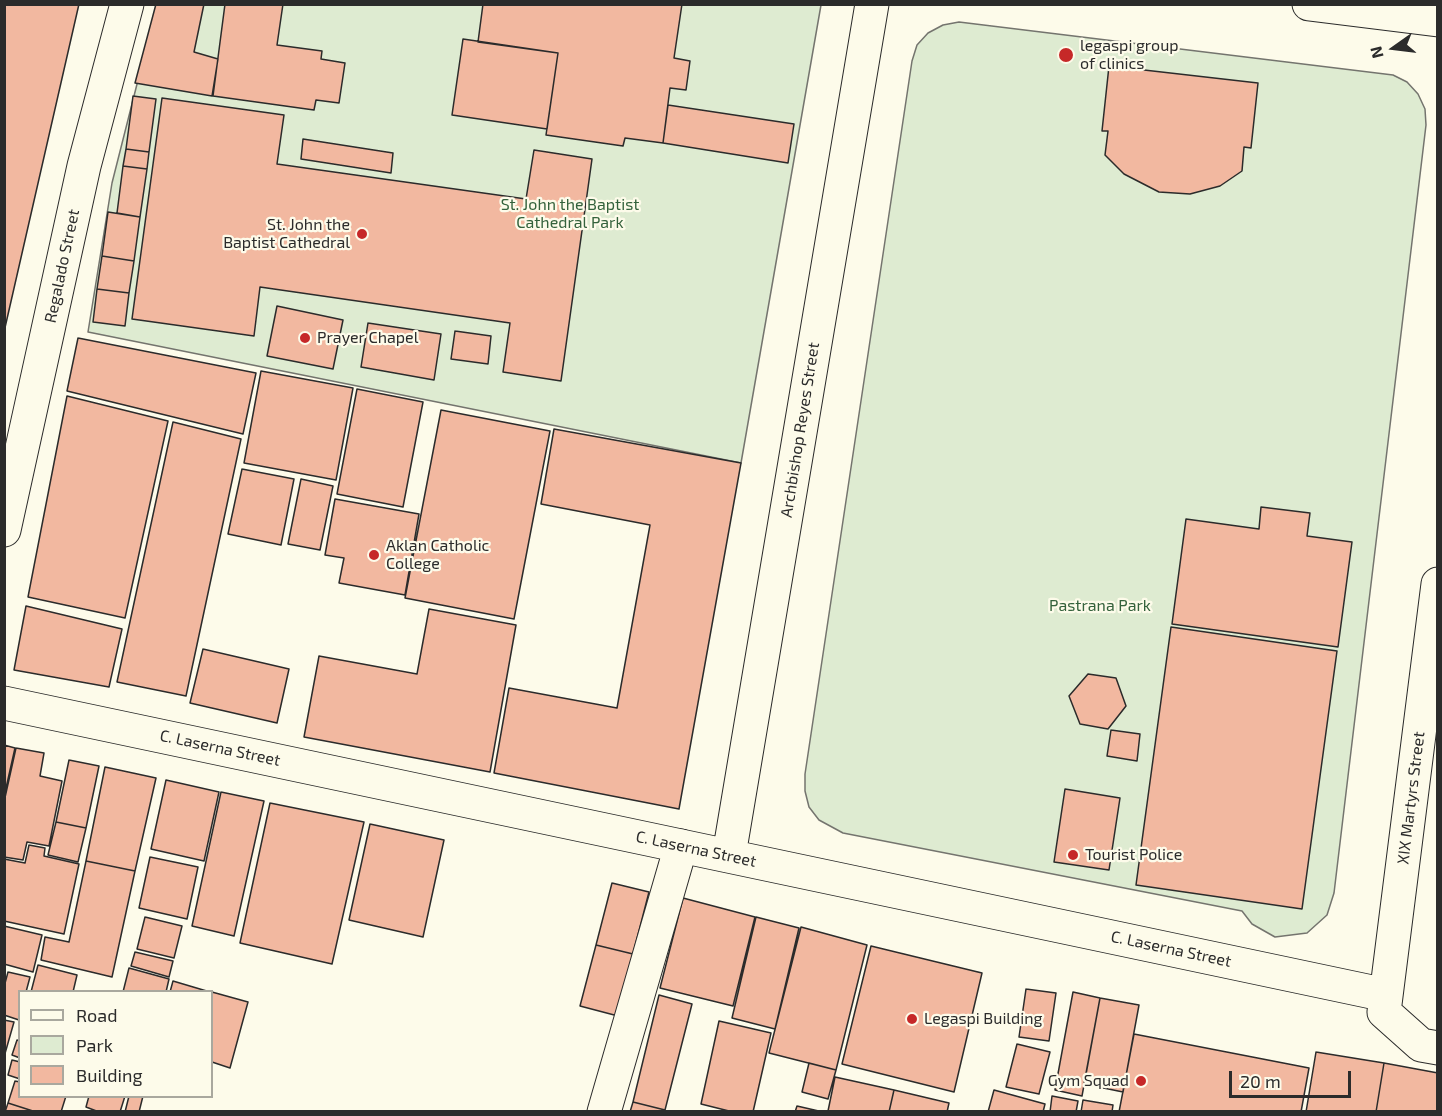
<!DOCTYPE html>
<html>
<head>
<meta charset="utf-8">
<style>
  body { margin:0 }
  #map { position:relative; width:1442px; height:1116px; overflow:hidden; background:#fdfbea; font-family:"Exo 2",sans-serif }
  canvas { display:block }
  .frame { position:absolute; inset:0; border:6px solid #2b2b2b; pointer-events:none }
  .legend { position:absolute; left:18px; top:990px; width:195px; height:108px; box-sizing:border-box; background:#fdfbea; border:2px solid #a9a89e; margin:0; padding:8px 10px; list-style:none; font-size:18px; color:#2b2b2b }
  .legend li { display:flex; align-items:center; gap:12px; height:30px }
  .legend b { width:30px; border:2px solid #a9a89e }
  .north { position:absolute; left:1364px; top:18px; width:60px; height:60px; -webkit-text-stroke:4px #fdfbea; paint-order:stroke; rotate:256deg; font-size:16px; font-weight:700; line-height:24px; text-align:center; color:#2b2b2b }
  .north::after { content:''; display:block; margin:auto; width:21px; height:27px; background:#2b2b2b; clip-path:polygon(50% 0,100% 100%,50% 72%,0 100%) }
  .scale { position:absolute; left:1229px; top:1071px; width:122px; height:27px; box-sizing:border-box; border:3px solid #2b2b2b; border-top:0; padding-left:8px; font-size:18px; line-height:21px; white-space:nowrap; color:#2b2b2b; -webkit-text-stroke:4px #fdfbea; paint-order:stroke }
</style>
</head>
<body>
<div id="map">
<canvas width="1442" height="1116"></canvas>
<div class="frame"></div>
<ul class="legend">
<li><b style="height:8px;background:#fdfbea"></b>Road</li>
<li><b style="height:16px;background:#deebd1"></b>Park</li>
<li><b style="height:16px;background:#f2b8a0"></b>Building</li>
</ul>
<div class="north">N</div>
<div class="scale">20 m</div>
</div>
<script>
const g = document.querySelector('canvas').getContext('2d');
g.lineJoin = 'round';
function fill(path, color) {
  g.fillStyle = color;
  g.fill(path, 'evenodd');
}
function poly(rows) {
  const path = new Path2D();
  for (const r of rows) {
    path.moveTo(r[0], r[1]);
    for (let i = 2; i < r.length; i += 2) path.lineTo(r[i], r[i + 1]);
  }
  return path;
}
function strokePath(path, color, width, dash) {
  g.strokeStyle = color;
  g.lineWidth = width;
  g.lineCap = dash ? 'butt' : 'round';
  g.setLineDash(dash || []);
  g.stroke(path);
}
function write(font, color, halo, rows, align = 'center') {
  g.font = font + ' "Exo 2",sans-serif';
  g.lineWidth = 4.5;
  g.setLineDash([]);
  g.textBaseline = 'middle';
  g.strokeStyle = halo;
  g.fillStyle = color;
  for (const [text, x, y, turn = 0] of rows) {
    g.save();
    g.translate(x, y);
    g.rotate((+turn || 0) * Math.PI / 180);
    g.textAlign = isNaN(turn) ? turn : align;
    if (halo) g.strokeText(text, 0, 0);
    g.fillText(text, 0, 0);
    g.restore();
  }
}
const green = poly([
  [157,5,821,5,741,463,88,332,112,183,157,5],
  [959,22,1393,75,1407,82,1418,94,1425,109,1426,125,1334,893,1327,915,1307,933,1275,937,1252,924,1242,911,843,833,819,820,809,807,805,791,805,774,912,61,917,45,928,33,943,25,959,22]
]);
fill(green, '#deebd1');
strokePath(green, '#74746e', 1.5);
const building = poly([
  [4,4,79,4,4,332,4,4],
  [156,4,204,4,194,52,218,59,212,96,135,83,156,4],
  [225,4,283,4,277,45,322,51,321,59,345,63,339,103,316,100,314,110,213,96,225,4],
  [483,4,682,4,674,58,690,61,686,90,670,88,663,143,625,138,623,146,546,135,558,53,478,42,483,4],
  [463,39,558,53,547,129,452,115,463,39],
  [1109,66,1258,83,1251,148,1244,147,1242,171,1220,186,1190,194,1159,192,1124,174,1105,155,1108,131,1102,131,1109,66],
  [133,96,156,99,149,152,126,149,133,96],
  [162,98,284,115,277,164,526,199,534,150,592,159,561,381,503,372,510,323,260,287,254,336,132,319,162,98],
  [668,105,794,124,788,163,663,143,668,105],
  [303,139,393,153,391,173,301,159,303,139],
  [126,149,149,152,147,169,123,166,126,149],
  [123,166,147,169,140,217,117,213,123,166],
  [108,212,140,217,134,261,102,256,108,212],
  [102,256,134,261,129,293,97,289,102,256],
  [97,289,129,293,125,326,93,322,97,289],
  [277,306,343,320,333,369,267,356,277,306],
  [368,323,441,334,434,380,361,367,368,323],
  [455,331,491,336,488,364,451,359,455,331],
  [78,338,256,373,243,434,67,391,78,338],
  [261,371,353,388,336,480,244,463,261,371],
  [357,389,423,402,403,507,337,494,357,389],
  [67,396,168,421,125,618,28,597,67,396],
  [441,410,550,431,514,619,405,598,441,410],
  [173,422,241,439,186,696,117,682,173,422],
  [554,429,741,463,679,809,494,773,509,688,617,708,650,525,541,504,554,429],
  [242,469,294,479,281,545,228,534,242,469],
  [301,479,333,486,320,550,288,544,301,479],
  [335,499,419,514,405,595,339,583,344,558,325,555,335,499],
  [1261,507,1310,513,1307,536,1352,542,1338,647,1172,624,1186,519,1259,529,1261,507],
  [26,606,122,629,109,687,14,670,26,606],
  [429,609,516,625,490,772,304,737,319,656,417,674,429,609],
  [1171,627,1337,651,1302,909,1136,885,1171,627],
  [203,649,289,669,277,723,190,703,203,649],
  [1088,674,1116,678,1126,706,1108,729,1080,724,1069,696,1088,674],
  [1111,730,1140,734,1137,761,1107,756,1111,730],
  [4,745,15,748,4,797,4,745],
  [16,748,44,753,40,776,62,781,49,846,27,842,23,860,4,857,4,802,16,748],
  [69,760,99,766,86,828,56,822,69,760],
  [105,767,156,778,135,871,86,861,105,767],
  [166,780,219,792,204,861,151,849,166,780],
  [1065,789,1120,798,1109,870,1054,862,1065,789],
  [221,792,264,801,234,936,192,926,221,792],
  [270,803,364,822,332,964,240,943,270,803],
  [56,822,86,828,78,862,48,855,56,822],
  [370,824,444,840,423,937,349,920,370,824],
  [29,845,45,848,44,856,79,864,64,934,4,921,4,859,25,863,29,845],
  [150,857,198,867,187,919,139,908,150,857],
  [86,861,135,871,112,977,41,960,45,937,69,942,86,861],
  [612,883,649,892,633,954,596,945,612,883],
  [683,898,755,917,733,1006,660,988,683,898],
  [145,917,182,926,174,958,137,949,145,917],
  [756,917,799,928,775,1029,732,1018,756,917],
  [4,926,42,935,33,972,4,964,4,926],
  [801,927,867,945,836,1070,769,1053,801,927],
  [596,945,633,954,618,1016,580,1006,596,945],
  [871,946,982,973,954,1092,842,1064,871,946],
  [135,952,173,961,169,977,131,966,135,952],
  [38,965,77,975,73,992,31,992,38,965],
  [129,968,169,979,166,992,123,992,129,968],
  [8,972,30,977,26,992,20,992,19,1020,4,1015,4,987,8,972],
  [173,981,210,992,170,992,173,981],
  [1026,989,1056,993,1049,1041,1019,1037,1026,989],
  [212,992,248,1002,230,1068,212,1062,212,992],
  [1073,992,1100,998,1082,1096,1055,1090,1073,992],
  [659,995,692,1004,665,1110,633,1102,659,995],
  [1100,998,1139,1005,1123,1092,1084,1084,1100,998],
  [4,1020,14,1022,4,1057,4,1020],
  [719,1021,771,1033,753,1112,733,1112,701,1104,719,1021],
  [1134,1034,1309,1068,1301,1112,1119,1112,1134,1034],
  [17,1040,20,1041,20,1058,12,1055,17,1040],
  [1017,1044,1050,1052,1039,1094,1006,1087,1017,1044],
  [1316,1052,1384,1063,1376,1112,1306,1112,1316,1052],
  [12,1060,20,1062,20,1079,8,1075,12,1060],
  [809,1063,836,1070,828,1099,802,1092,809,1063],
  [1384,1063,1438,1073,1438,1112,1376,1112,1384,1063],
  [835,1077,894,1090,889,1112,828,1111,835,1077],
  [15,1081,20,1082,20,1096,66,1096,61,1112,36,1112,8,1103,15,1081],
  [894,1090,949,1103,947,1112,889,1112,894,1090],
  [994,1090,1045,1104,1043,1112,988,1112,994,1090],
  [89,1096,125,1096,120,1112,99,1112,86,1107,89,1096],
  [129,1096,143,1096,139,1112,125,1112,129,1096],
  [1052,1096,1078,1101,1076,1112,1050,1112,1052,1096],
  [1083,1100,1113,1105,1112,1112,1081,1112,1083,1100],
  [633,1102,665,1110,665,1112,630,1112,633,1102],
  [8,1103,36,1112,5,1112,8,1103],
  [797,1106,823,1112,795,1112,797,1106]
]);
fill(building, '#f2b8a0');
strokePath(building, '#2b2b2b', 1.5);
const minor = poly([
  [1309,4,1438,20],
  [604,1112,681,846]
]);
const tertiary = poly([
  [4,530,84,166,127,4],
  [1438,584,1384,1012,1421,1045,1438,1048],
  [4,703,1386,995],
  [729,855,872,4]
]);
strokePath(minor, '#2b2b2b', 35);
strokePath(tertiary, '#2b2b2b', 35);
strokePath(minor, '#fdfbea', 33);
strokePath(tertiary, '#fdfbea', 33);
for (const [x, y, r, color] of [
  [1066,55,8,"#c62828"],
  [362,234,6,"#c62828"],
  [305,338,6,"#c62828"],
  [374,555,6,"#c62828"],
  [1073,855,6,"#c62828"],
  [912,1019,6,"#c62828"],
  [1141,1081,6,"#c62828"]
]) {
  const dot = new Path2D();
  dot.arc(x, y, r, 0, 2 * Math.PI);
  g.fillStyle = color;
  g.fill(dot);
  strokePath(dot, '#fdfbea', 2);
}
write('16px', '#2b2b2b', '#fdfbea', [
  ["legaspi group",1080,46],
  ["of clinics",1080,64],
  ["St. John the",350,225,"right"],
  ["Baptist Cathedral",350,243,"right"],
  ["Prayer Chapel",317,338],
  ["Aklan Catholic",386,546],
  ["College",386,564],
  ["Tourist Police",1085,855],
  ["Legaspi Building",924,1019],
  ["Gym Squad",1129,1081,"right"]
], 'left');
write('16px', '#34623c', '#fdfbea', [
  ["St. John the Baptist",570,205],
  ["Cathedral Park",570,223],
  ["Pastrana Park",1100,606]
]);
write('16px', '#2b2b2b', '#fdfbea', [
  ["Regalado Street",62,266,-78],
  ["Archbishop Reyes Street",800,430,-81],
  ["C. Laserna Street",220,748,12],
  ["XIX Martyrs Street",1411,798,-83],
  ["C. Laserna Street",696,849,12],
  ["C. Laserna Street",1171,949,12]
]);
</script>
</body>
</html>
